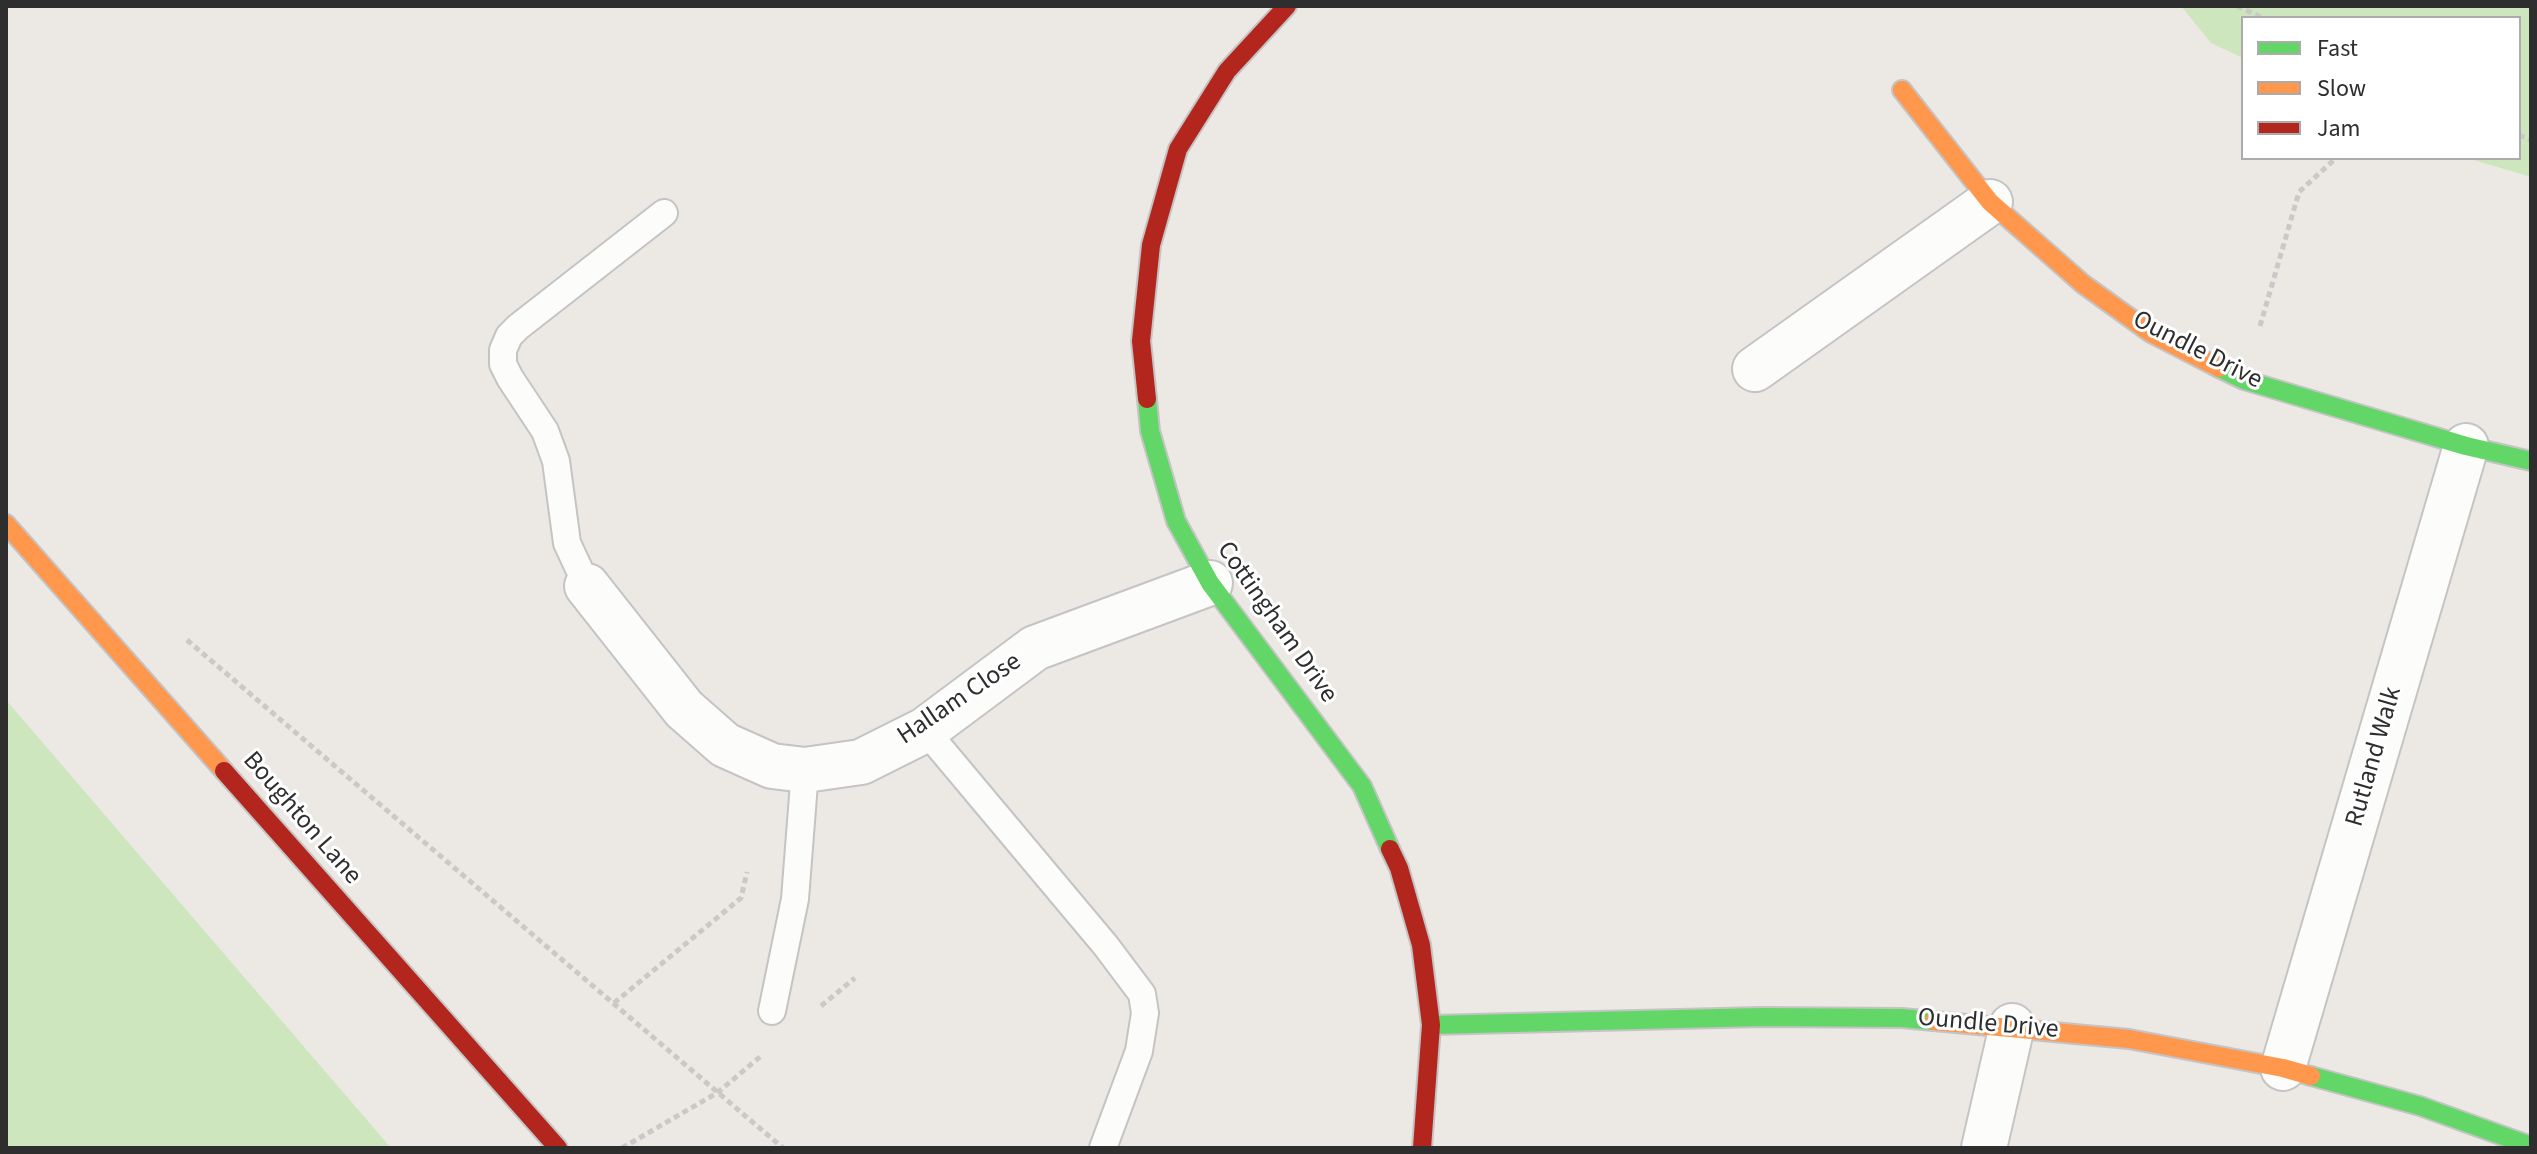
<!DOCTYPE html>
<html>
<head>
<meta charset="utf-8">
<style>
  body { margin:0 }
  #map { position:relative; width:2537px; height:1154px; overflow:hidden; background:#ece8e4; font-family:"Source Sans 3",sans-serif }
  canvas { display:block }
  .frame { position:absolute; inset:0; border:8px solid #2e2e2e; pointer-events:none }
  .legend { position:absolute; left:2241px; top:16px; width:280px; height:144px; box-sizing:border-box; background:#fff; border:2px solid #ababab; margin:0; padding:10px 14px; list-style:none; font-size:24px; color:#2e2e2e }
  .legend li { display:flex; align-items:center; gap:16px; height:40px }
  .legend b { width:40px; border:2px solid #ababab }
</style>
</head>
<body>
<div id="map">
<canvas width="2537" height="1154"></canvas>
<div class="frame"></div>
<ul class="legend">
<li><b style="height:10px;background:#63d668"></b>Fast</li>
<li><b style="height:10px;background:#ff974d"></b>Slow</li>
<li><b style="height:10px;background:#b3261e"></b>Jam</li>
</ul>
</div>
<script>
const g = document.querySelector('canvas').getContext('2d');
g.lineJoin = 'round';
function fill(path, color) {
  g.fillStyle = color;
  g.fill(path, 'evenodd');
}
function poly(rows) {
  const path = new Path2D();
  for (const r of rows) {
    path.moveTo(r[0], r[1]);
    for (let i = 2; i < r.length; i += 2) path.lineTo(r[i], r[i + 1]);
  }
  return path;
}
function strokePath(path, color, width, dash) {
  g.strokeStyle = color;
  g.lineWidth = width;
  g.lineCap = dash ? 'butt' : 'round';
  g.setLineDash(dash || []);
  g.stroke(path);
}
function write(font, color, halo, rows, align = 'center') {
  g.font = font + ' "Source Sans 3",sans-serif';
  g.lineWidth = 6;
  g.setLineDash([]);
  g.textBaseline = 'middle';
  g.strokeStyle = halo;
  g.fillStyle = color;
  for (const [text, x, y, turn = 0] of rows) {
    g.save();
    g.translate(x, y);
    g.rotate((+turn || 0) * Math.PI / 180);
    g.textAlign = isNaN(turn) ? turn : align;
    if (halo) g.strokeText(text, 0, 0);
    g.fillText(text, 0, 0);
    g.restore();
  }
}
fill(poly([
  [2181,6,2531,6,2531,177,2467,158,2519,158,2519,18,2243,18,2243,58,2211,43],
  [6,700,391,1148,6,1148]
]), '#cee6be');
const lane = poly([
  [587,586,567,543,556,461,545,431,510,378,503,364,503,350,509,336,518,327,664,213],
  [925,730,1106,946,1142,994,1145,1013,1139,1051,1103,1148],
  [772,1011,795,899,805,770]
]);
const street = poly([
  [1755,369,1990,202],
  [587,586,684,709,725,745,772,766,805,770,861,762,925,730,1035,648,1210,583],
  [2283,1068,2466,446],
  [1984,1148,2012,1026]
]);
const fast = poly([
  [2219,368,2244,380,2466,446,2531,461],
  [1147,399,1150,431,1176,521,1210,583,1362,786,1390,849],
  [1431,1025,1761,1017,1902,1018,1934,1021],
  [2311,1076,2420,1106,2531,1146]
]);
const slow = poly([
  [1902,90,1990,202,2083,284,2151,333,2219,368],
  [6,524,224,771],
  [1934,1021,2129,1039,2283,1068,2311,1076]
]);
const jam = poly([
  [1147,399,1141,341,1151,245,1178,149,1227,71,1287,6],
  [224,771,558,1148],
  [1390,849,1399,868,1421,945,1431,1025,1422,1148]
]);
strokePath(lane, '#c5c4c5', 30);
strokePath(street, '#c5c4c5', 48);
strokePath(fast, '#c5c4c5', 22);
strokePath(slow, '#c5c4c5', 22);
strokePath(jam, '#c5c4c5', 22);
strokePath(poly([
  [2237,6,2263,18],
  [2519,135,2531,140],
  [2260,326,2299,192,2336,158],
  [187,640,783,1148],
  [614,1003,741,898,747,872],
  [821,1006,855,978],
  [622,1148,717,1093,761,1056]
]), '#c9c9c8', 5, [6, 4]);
strokePath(lane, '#fcfcfb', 26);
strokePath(street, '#fcfcfb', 44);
strokePath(fast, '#63d668', 18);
strokePath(slow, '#ff974d', 18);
strokePath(jam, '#b3261e', 18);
write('26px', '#2e2e2e', '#fff', [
  ["Oundle Drive",2197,351,27],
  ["Cottingham Drive",1276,623,55],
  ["Hallam Close",960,700,-34],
  ["Rutland Walk",2375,757,-74],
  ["Boughton Lane",301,819,49],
  ["Oundle Drive",1988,1025,5]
]);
</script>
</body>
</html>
